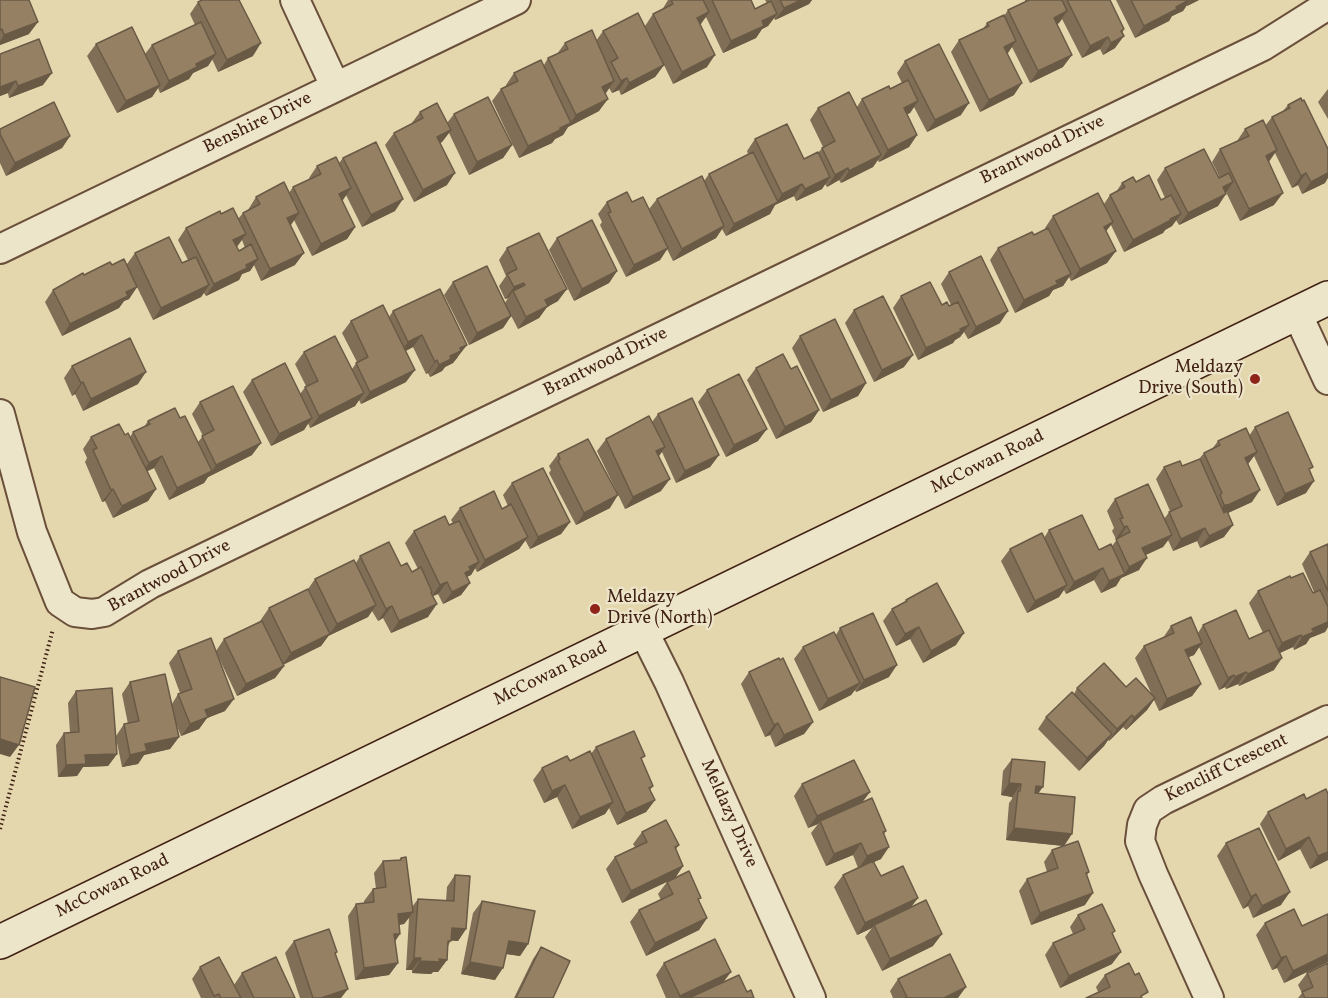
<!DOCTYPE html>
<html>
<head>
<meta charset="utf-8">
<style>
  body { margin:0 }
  canvas { display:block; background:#e4d7ad }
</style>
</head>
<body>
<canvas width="1328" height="998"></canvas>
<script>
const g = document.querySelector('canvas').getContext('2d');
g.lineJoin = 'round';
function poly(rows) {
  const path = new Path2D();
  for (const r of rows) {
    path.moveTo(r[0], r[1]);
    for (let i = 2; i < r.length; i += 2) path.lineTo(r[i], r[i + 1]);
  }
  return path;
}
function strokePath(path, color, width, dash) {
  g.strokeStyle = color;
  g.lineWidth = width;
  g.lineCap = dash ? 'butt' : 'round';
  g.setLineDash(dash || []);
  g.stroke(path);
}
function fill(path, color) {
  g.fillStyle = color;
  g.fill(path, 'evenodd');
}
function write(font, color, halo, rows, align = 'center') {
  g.font = font + ' Vollkorn,serif';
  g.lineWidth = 4.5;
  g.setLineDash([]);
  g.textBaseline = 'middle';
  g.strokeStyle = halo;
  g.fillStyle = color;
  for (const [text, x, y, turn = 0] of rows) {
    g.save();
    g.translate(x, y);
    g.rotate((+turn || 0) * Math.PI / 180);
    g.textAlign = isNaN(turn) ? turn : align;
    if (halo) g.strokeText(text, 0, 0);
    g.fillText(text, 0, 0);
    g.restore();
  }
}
const minor = poly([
  [295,0,335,86],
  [0,249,516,0],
  [1297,313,1328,380],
  [0,414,32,532,60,602,75,612,92,614,104,612,150,584,1263,46,1328,5],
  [643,630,669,682,811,998],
  [1209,998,1153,874,1140,841,1142,825,1148,810,1163,800,1328,720]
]);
const secondary = poly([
  [0,942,1328,298]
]);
strokePath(minor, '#6a4f3b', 32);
strokePath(secondary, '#412215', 36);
strokePath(poly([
  [0,829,53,629]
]), '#412215', 4, [1.5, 3]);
strokePath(minor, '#ede5ca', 28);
strokePath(secondary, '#ede5ca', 33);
fill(poly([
  [0,0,29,34,0,45],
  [668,0,751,0,755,9,767,3,765,0,812,0,809,4,775,20,774,18,768,26,762,29,756,38,723,53,706,17,700,24,707,67,673,84,664,65,655,77,621,95,619,90,612,93,609,88,605,94,599,111,568,127,563,135,555,139,552,143,519,158,492,101,501,89,506,86,506,85,514,73,544,65,548,58,557,54,565,43,596,41,603,31,645,26,653,14,662,10],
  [1025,0,1110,0,1124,29,1115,48,1103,55,1100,49,1082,58,1062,19,1059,23,1057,24,1063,67,1030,83,1012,47,1007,53,1014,95,980,112,951,52,959,40,983,29,987,23,1004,16,1008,10,1025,2],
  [1116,0,1199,0,1187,6,1187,5,1183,11,1172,16,1169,21,1135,38],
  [198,2,253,56,218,72,212,59,208,66,193,73,189,79,160,93,158,88,152,97,117,113,87,56,96,44,145,54,152,45,195,25,190,14],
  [0,54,43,85,9,98,8,93,0,96],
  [905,61,961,115,927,132,914,107,910,113,907,114,917,135,909,147,879,162,878,160,873,167,841,183,839,180,827,187,825,184,822,189,796,201,794,196,775,205,770,214,726,236,722,229,716,238,673,261,667,249,660,260,626,277,600,225,602,222,598,214,607,202,632,202,649,209,657,199,704,181,709,174,748,154,747,151,755,139,804,159,818,153,823,147,810,120,818,108,857,107,862,99,890,89,902,83,897,73],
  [1328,89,1328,119,1318,102],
  [1288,105,1325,183,1302,194,1298,185,1292,188,1275,153,1269,162,1274,205,1240,221,1226,192,1218,206,1179,225,1176,220,1172,226,1165,230,1163,233,1124,252,1111,225,1106,231,1107,263,1071,281,1069,277,1063,286,1053,290,1049,296,1015,313,990,260,998,248,1034,235,1046,229,1045,228,1053,216,1104,204,1110,195,1116,192,1122,183,1136,182,1161,200,1165,198,1157,180,1165,168,1220,178,1212,162,1220,149,1237,141,1245,129,1265,126,1272,117,1283,111],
  [420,112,447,123,454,114,512,145,503,158,469,175,449,133,442,142,440,143,447,185,414,202,385,145,394,133,411,124],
  [0,129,70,136,62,148,6,176,0,163],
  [343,158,395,211,362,227,346,195,342,200,355,227,347,239,312,256,294,220,290,225,295,265,261,281,254,265,250,271,242,274,239,280,206,296,204,293,201,297,153,320,137,287,129,299,124,301,119,308,62,336,45,302,53,290,84,275,112,265,127,264,135,253,182,263,188,260,178,240,186,228,221,214,238,219,243,213,248,210,256,197,289,193,293,187,310,179,309,178,317,166,339,163],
  [242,240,245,248,239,251,237,247],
  [557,238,617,271,609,283,574,301,549,250],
  [507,248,558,301,547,307,539,318,518,329,506,306,511,316,503,328,469,345,444,295,453,282,505,303,508,298,505,299,499,286,506,276,499,260],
  [949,272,1000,323,968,339,964,332,960,337,955,340,953,343,918,360,893,308,901,296,942,305,949,306,951,305,941,284],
  [854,310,904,367,874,382,845,323],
  [393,311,458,357,453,363,445,367,442,371,430,377,428,373,426,374,413,347,406,351,406,382,361,404,359,400,355,406,310,428,308,423,304,430,271,446,243,392,252,380,300,394,306,386,295,364,304,352,352,369,357,362,342,333,351,321,389,317],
  [800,336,866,383,858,396,823,412,792,348],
  [72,366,138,384,83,411,75,394,72,396,64,378],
  [756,368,791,369,819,410,811,422,776,439,747,380],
  [707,390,758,441,726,457,698,402],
  [200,402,252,455,208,477,204,483,169,500,154,468,147,471,156,489,148,501,113,518,105,501,102,502,85,462,87,458,83,449,91,437,125,435,130,437,133,432,144,427,148,421,180,418,198,442,203,436,192,414],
  [658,414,719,455,710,467,676,483,662,452,659,456,661,491,625,509,597,451,606,439,652,422],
  [1255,427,1310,471,1306,493,1277,506,1254,456,1248,464,1252,502,1228,513,1224,537,1200,548,1197,541,1173,551,1168,540,1163,547,1146,555,1139,570,1121,578,1116,586,1101,593,1094,580,1066,594,1064,590,1059,597,1027,613,1001,561,1010,549,1044,538,1049,530,1099,550,1112,546,1118,538,1116,539,1112,531,1114,528,1107,511,1115,499,1164,519,1170,511,1156,479,1164,467,1182,466,1199,459,1204,453,1212,449,1218,441,1249,436],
  [558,454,610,508,576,525,549,473,551,470,549,466],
  [512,483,570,522,561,534,530,549,525,540,519,549,477,572,475,568,471,575,467,577,470,583,461,595,443,604,438,594,432,596,428,617,391,633,383,618,378,621,372,611,368,617,328,636,321,646,283,665,284,666,275,678,237,696,217,654,225,711,207,718,199,729,181,736,175,721,179,737,170,749,144,755,138,764,122,767,116,738,117,754,108,766,83,767,77,776,58,777,56,745,64,733,70,733,68,703,76,691,116,736,124,724,128,724,122,694,130,682,172,704,178,694,180,693,169,663,178,651,216,651,224,639,261,621,260,621,269,608,308,589,315,579,356,563,360,556,401,566,412,572,418,569,405,543,414,531,449,525,453,523,451,520,460,508,502,509,508,506,503,495],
  [1328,544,1328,627,1325,632,1310,638,1306,644,1294,650,1293,647,1280,653,1274,670,1239,686,1238,684,1226,689,1225,687,1219,690,1199,647,1194,655,1188,657,1201,684,1192,696,1159,711,1154,700,1147,710,1126,730,1123,727,1109,741,1108,740,1104,746,1079,771,1038,729,1046,717,1074,694,1077,688,1126,687,1151,693,1135,658,1144,646,1163,638,1171,626,1198,633,1203,625,1249,639,1263,633,1249,603,1258,591,1291,578,1313,593,1314,592,1302,564,1310,552],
  [906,600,956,645,923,663,910,639,896,646,883,621,892,609,904,603],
  [840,628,889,677,856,692,855,690,851,695,819,711,794,659,803,647,836,635],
  [749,672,813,722,804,734,775,747,770,735,765,737,741,684],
  [596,747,642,761,653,786,650,790,655,800,646,812,617,825,609,808,605,814,572,829,557,797,544,803,533,780,542,768,591,754],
  [1012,759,1038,793,1064,846,1006,840,1009,803,1012,799,1012,797,1001,795,1003,771],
  [802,784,862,803,886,831,884,834,881,859,874,862,881,876,912,907,933,946,882,971,865,937,872,928,857,935,834,887,843,875,858,868,853,855,826,866,811,833,818,824,808,828,794,796],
  [1304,794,1328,860,1310,869,1300,849,1278,861,1260,824,1268,812],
  [642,832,679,845,676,849,683,866,675,878,622,903,606,869,615,857,635,847,633,844],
  [1226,843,1281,905,1253,918,1248,906,1243,909,1217,856],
  [1052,850,1089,872,1087,875,1085,905,1031,925,1019,891,1027,879,1047,872,1044,862],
  [401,858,412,907,418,899,446,901,447,887,455,875,466,929,458,941,451,940,448,946,447,960,438,972,433,972,431,974,412,973,412,970,406,970,409,918,404,924,399,925,395,941,398,963,389,975,355,980,348,916,356,904,364,903,364,901,373,889,376,889,374,873,383,861,399,860],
  [667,882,699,901,707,918,699,930,646,956,630,922,639,910,661,900,658,894],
  [482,901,528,944,520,956,506,954,495,980,461,974,473,913],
  [1078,915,1112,964,1060,988,1045,955,1053,943,1073,934,1070,927],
  [1265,923,1302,926,1328,962,1284,983,1277,968,1272,970,1256,935],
  [294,941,335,954,341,998,300,998,285,953],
  [541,947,553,998,514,998,533,959],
  [664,963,724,982,747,992,754,998,666,998,656,975],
  [200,967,234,985,242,973,295,998,201,998,192,979],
  [1307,973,1328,998,1298,998,1302,993,1298,985],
  [1105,975,1135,975,1098,992,1096,987],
  [898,979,958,998,893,998,890,991]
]), '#816e56');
fill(poly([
  [801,0,812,0,809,4,775,20,784,8],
  [1189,0,1190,0,1183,11,1172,16,1169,21,1135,38,1144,26],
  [1191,0,1199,0,1187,6],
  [1067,11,1059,23,1045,30,1054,18],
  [709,12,701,24,688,30,697,18],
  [777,14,768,26,762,29,756,38,723,53,731,41,762,21],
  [38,22,29,34,0,45,0,41,4,35],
  [1124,29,1117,40,1124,36,1115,48,1103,55,1111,43,1121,31],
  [1108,37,1100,49,1082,58,1090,46],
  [1016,41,1008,53,996,59,1004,47],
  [261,43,253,56,218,72,227,60],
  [216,54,208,66,193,73,189,79,160,93,169,81,196,64],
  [715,55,707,67,673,84,682,72],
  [1072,55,1063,67,1030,83,1038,71],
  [664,65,655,77,621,95,629,83],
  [52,73,43,85,9,98,18,86],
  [627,78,619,90,612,93,621,81],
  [16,81,8,93,0,96,0,87],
  [614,81,606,93,593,99,602,87],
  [1022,83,1014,95,980,112,989,100],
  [160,85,152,97,117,113,126,101],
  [608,99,599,111,568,127,563,135,555,139,552,143,519,158,528,146,570,123,576,115],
  [918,101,910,113,895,120,904,108],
  [969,103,961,115,927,132,935,120],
  [451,130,442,142,428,149,437,137],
  [917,135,909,147,879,162,888,150],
  [70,136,62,148,6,176,15,163],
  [512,145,503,158,469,175,477,162],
  [1277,150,1268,162,1266,156],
  [881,155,873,167,841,183,849,171],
  [848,168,839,180,827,187,835,175],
  [455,173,447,185,414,202,423,190],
  [1306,173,1298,185,1292,188,1301,176],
  [1328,173,1328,178,1325,183,1302,194,1311,182],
  [830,177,822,189,796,201,805,189],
  [1233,182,1225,194,1223,187],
  [802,184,794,196,775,205,770,214,726,236,734,224,777,202,782,194],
  [351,188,343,200,330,206,339,194],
  [1283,193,1274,205,1240,221,1249,209],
  [1226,194,1218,206,1179,225,1188,213],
  [403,199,395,211,362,227,371,215],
  [299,213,291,225,278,231,287,218],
  [1181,214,1172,226,1165,230,1163,233,1124,252,1133,240],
  [1113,222,1104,234,1104,227],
  [724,226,716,238,673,261,682,249],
  [355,227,347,239,312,256,321,244],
  [246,234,237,246,225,253,233,240],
  [668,248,660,260,626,277,634,265],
  [1116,251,1107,263,1071,281,1080,269],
  [304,253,295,265,261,281,270,269],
  [258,259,250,271,242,274,239,280,206,296,214,284,246,265],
  [617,271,609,283,574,301,582,289],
  [1071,274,1063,286,1053,290,1049,296,1015,313,1024,300,1056,281],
  [524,283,515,295,513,291,508,298,505,299,514,287],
  [209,285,201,297,153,320,161,308],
  [137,287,129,299,124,301,119,308,62,336,70,324,126,292],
  [567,289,558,301,547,307,539,318,518,329,526,317,545,300],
  [1008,311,1000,323,968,339,976,327],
  [511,316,503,328,469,345,477,333],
  [969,325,960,337,955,340,953,343,918,360,926,348],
  [422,335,413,347,399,354,408,342],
  [467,345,453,363,445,367,442,371,430,377,439,365,460,348],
  [913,355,904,367,874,382,882,370],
  [437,360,428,373,426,374,435,362],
  [415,370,406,382,361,404,370,392],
  [146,372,138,384,83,411,91,399],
  [83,382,75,394,72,396,81,383],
  [866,383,858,396,823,412,831,400],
  [364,393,355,406,310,428,319,416],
  [819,410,811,422,776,439,785,427],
  [312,418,304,430,271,446,279,434],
  [767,429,758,441,726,457,734,445],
  [261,443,252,455,208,477,204,483,169,500,177,488,212,471,216,465],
  [665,447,656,460,656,451],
  [1257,452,1248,464,1245,458],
  [719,455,710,467,676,483,685,471],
  [162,456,154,468,140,475,149,463],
  [670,479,661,491,625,509,633,497],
  [1314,481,1306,493,1277,506,1285,494],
  [113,489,105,501,102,502,111,490],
  [156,489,148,501,113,518,122,506],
  [1260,490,1252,502,1219,517,1216,517,1224,505],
  [618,495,610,508,576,525,584,513],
  [570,522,561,534,530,549,538,537],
  [1233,525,1224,537,1200,548,1209,536],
  [1127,526,1119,538,1116,539,1124,527],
  [1205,528,1197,541,1173,551,1181,539],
  [1172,535,1163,547,1134,560,1142,548],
  [528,537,519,549,477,572,485,560],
  [1147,558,1139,570,1121,578,1116,586,1101,593,1109,581,1124,574,1129,567],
  [479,562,471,575,466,577,456,585,469,567],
  [1103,568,1094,580,1066,594,1074,582],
  [447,582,438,594,431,597,440,585],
  [470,583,461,595,443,604,452,592],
  [1067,585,1059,597,1027,613,1035,601],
  [437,604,428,617,391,633,399,621],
  [376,605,368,617,328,636,337,624],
  [392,606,383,618,378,621,386,609],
  [1328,622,1328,627,1325,632,1310,638,1306,644,1294,650,1302,637,1312,629],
  [919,627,910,639,896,646,905,634],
  [964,633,956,645,923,663,931,651],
  [330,634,321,646,282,665,291,653],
  [1301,635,1293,647,1273,656,1282,643],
  [1202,643,1194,655,1177,662,1185,650],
  [1282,658,1274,670,1239,686,1248,674],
  [897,665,889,677,856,692,864,680],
  [284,666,275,678,237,696,246,684],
  [1246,672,1238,684,1226,689,1235,677],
  [1234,675,1225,687,1219,690,1228,678],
  [860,683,851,695,819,711,828,699],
  [1201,684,1192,696,1159,711,1167,699],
  [1155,698,1147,710,1126,730,1134,718],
  [234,699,225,711,207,718,199,729,181,736,190,724,205,710],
  [1132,715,1123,727,1109,741,1117,729],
  [813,722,804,734,775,747,784,735],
  [778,723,770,735,765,737,774,725],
  [1112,734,1104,746,1079,771,1087,758],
  [179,737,170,749,144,755,138,764,122,767,130,755,145,744],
  [0,739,19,745,10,757,0,754],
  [117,754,108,766,83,767,77,776,58,777,66,765,85,755],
  [1009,783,1021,784,1012,797,1001,795],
  [565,785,557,797,544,803,552,791],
  [1036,786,1043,787,1034,799],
  [870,792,861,804,820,821,818,824,808,828,817,816],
  [655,800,646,812,617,825,626,813],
  [613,802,605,814,572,829,580,817],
  [1014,828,1072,834,1064,846,1006,840],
  [1309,837,1300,849,1278,861,1286,849],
  [861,843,853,855,826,866,834,854],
  [889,847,881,859,859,868,867,856],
  [1328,852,1328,860,1310,869,1318,856],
  [683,866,675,878,622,903,631,891],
  [1290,892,1281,905,1253,918,1262,906],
  [1093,893,1085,905,1031,925,1040,913],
  [1256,894,1248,906,1243,909,1251,897],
  [918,898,909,910,874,925,872,928,857,935,865,923],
  [413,912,404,924,389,926,398,914],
  [707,918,699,930,646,956,655,943],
  [452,928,466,929,458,941,443,940],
  [394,934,400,934,392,946],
  [942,934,933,946,882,971,890,959],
  [509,941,528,944,520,956,500,953],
  [1121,952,1112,964,1060,988,1069,976],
  [1328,954,1328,962,1284,983,1293,971],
  [1286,956,1277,968,1272,970,1281,958],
  [414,958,421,958,412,970,406,970],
  [439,959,447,960,438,972,433,972,431,974,412,973,420,961],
  [470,962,503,968,495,980,461,974],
  [398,963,389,975,355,980,364,968],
  [731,972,722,984,693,998,679,998,680,996],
  [966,987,958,998,944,998],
  [348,989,341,998,321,998]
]), '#695a46');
const building = poly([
  [0,0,29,0,38,22,4,35,2,29,0,30,0,0],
  [202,0,239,0,261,43,227,60,198,2,202,0],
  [671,0,703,0,709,12,697,18,715,55,682,72,653,14,673,4,671,0],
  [712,0,751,0,755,9,771,1,777,14,762,21,764,26,731,41,712,0],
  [780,0,801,0,784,8,780,0],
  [1029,0,1062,0,1067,11,1054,18,1072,55,1038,71,1008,10,1029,0],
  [1067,0,1110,0,1124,29,1121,31,1124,36,1111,43,1108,37,1090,46,1067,0],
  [1131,0,1189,0,1176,7,1177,9,1144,26,1131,0],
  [638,13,664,65,629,83,627,78,621,81,611,62,618,58,603,31,638,13],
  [1004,15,1016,41,1004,47,1022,83,989,100,959,40,989,26,987,23,1004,15],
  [201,22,216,54,196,64,197,67,169,81,152,45,201,22],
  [132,27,160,85,126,101,96,44,132,27],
  [592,30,614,81,602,87,608,99,576,115,548,58,568,49,565,43,592,30],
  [39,39,52,73,18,86,16,81,0,87,0,54,39,39],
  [939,44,969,103,935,120,905,61,939,44],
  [541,60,571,123,560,128,560,130,528,146,501,89,518,81,514,73,541,60],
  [908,80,918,101,904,108,917,135,888,150,862,99,889,86,890,89,908,80],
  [849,92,881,155,849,171,848,168,835,175,822,148,835,141,818,108,849,92],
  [488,97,512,145,477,162,454,114,488,97],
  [1301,98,1302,101,1304,100,1328,149,1328,173,1311,182,1306,173,1301,176,1272,117,1290,108,1288,105,1301,98],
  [54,102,70,136,15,163,0,134,0,129,54,102],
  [437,103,451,130,437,137,455,173,423,190,394,133,423,118,420,112,437,103],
  [1263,120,1277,150,1266,156,1283,193,1249,209,1220,149,1249,136,1245,129,1263,120],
  [787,124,804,159,818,152,830,177,805,189,802,184,782,194,755,139,787,124],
  [376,142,403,199,371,215,343,158,376,142],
  [1204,149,1219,178,1229,173,1233,182,1223,187,1226,194,1188,213,1165,168,1204,149],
  [753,152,778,202,734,224,709,174,753,152],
  [336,157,351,188,339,194,355,227,321,244,293,187,321,174,317,166,336,157],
  [1149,175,1161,200,1171,195,1181,214,1170,219,1171,220,1133,240,1110,195,1125,187,1122,183,1133,177,1136,182,1149,175],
  [702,176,724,226,682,249,657,199,702,176],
  [284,182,299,213,287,218,304,253,270,269,243,213,260,204,256,197,284,182],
  [627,192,632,202,643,197,668,248,634,265,608,213,611,212,607,202,627,192],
  [1098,193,1113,222,1104,227,1116,251,1080,269,1053,216,1098,193],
  [233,208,246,234,233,240,239,251,251,244,258,259,246,265,247,268,214,284,186,228,220,211,221,214,233,208],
  [592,220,617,271,582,289,557,238,592,220],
  [1048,228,1071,274,1056,281,1058,284,1024,300,998,248,1032,232,1034,235,1048,228],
  [539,233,567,289,545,300,548,306,526,317,513,291,525,285,524,283,514,287,507,274,517,269,507,248,539,233],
  [169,237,182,263,196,257,209,285,161,308,135,253,169,237],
  [981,256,1008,311,976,327,949,272,981,256],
  [124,259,137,287,126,292,128,296,70,324,53,290,83,273,84,275,110,262,112,265,124,259],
  [487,266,511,316,477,333,453,282,487,266],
  [930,282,942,305,947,302,949,306,958,302,969,325,960,329,961,331,926,348,901,296,930,282],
  [440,289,467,345,460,348,461,351,450,356,451,359,439,365,437,360,435,362,422,335,408,342,393,311,440,289],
  [883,296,913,355,882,370,854,310,883,296],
  [383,305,415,370,370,392,356,363,368,357,351,321,383,305],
  [835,319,866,383,831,400,800,336,835,319],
  [335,336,364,393,319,416,305,387,318,381,304,352,335,336],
  [130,338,146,372,91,399,83,382,81,383,72,366,130,338],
  [783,354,791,369,797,366,819,410,785,427,756,368,783,354],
  [285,363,312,418,279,434,252,380,285,363],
  [739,374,767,429,734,445,707,390,739,374],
  [233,386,261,443,216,465,202,436,214,430,200,402,233,386],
  [692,398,719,455,685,471,658,414,692,398],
  [175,408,180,418,185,416,212,471,177,488,162,456,149,463,133,432,150,424,148,421,175,408],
  [1288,412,1313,467,1309,469,1314,481,1285,494,1255,427,1288,412],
  [649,416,665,447,656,451,670,479,633,497,606,439,649,416],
  [119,424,125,435,128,433,156,489,122,506,113,489,111,490,93,450,97,448,91,437,119,424],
  [1246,428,1257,452,1245,458,1260,490,1228,505,1224,505,1220,495,1222,493,1204,453,1220,445,1218,441,1246,428],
  [588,439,618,495,584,513,558,461,560,459,558,454,588,439],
  [1200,459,1224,513,1227,511,1233,525,1209,536,1205,528,1181,539,1169,512,1182,506,1164,467,1180,461,1182,466,1200,459],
  [543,468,570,522,538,537,512,483,543,468],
  [1148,484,1172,535,1142,548,1147,558,1129,567,1116,539,1130,532,1127,526,1124,527,1120,519,1123,518,1115,499,1148,484],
  [494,491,502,509,511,504,528,537,485,560,460,508,494,491],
  [1082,515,1099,550,1111,544,1125,574,1109,581,1103,568,1074,582,1049,530,1082,515],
  [445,516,449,525,459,521,479,562,469,567,471,570,465,573,470,583,452,592,447,582,440,585,414,531,445,516],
  [1042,533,1067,585,1035,601,1010,549,1042,533],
  [389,542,401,566,407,563,412,572,421,567,432,592,431,593,437,604,399,621,392,606,386,609,360,556,389,542],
  [1328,544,1328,591,1310,552,1328,544],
  [354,560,376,605,337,624,315,579,354,560],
  [1303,573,1313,593,1320,590,1328,607,1328,622,1312,629,1314,632,1302,637,1301,635,1282,643,1258,591,1290,576,1291,578,1303,573],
  [937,583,964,633,931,651,919,627,905,634,892,609,907,601,906,600,937,583],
  [308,589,330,634,291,653,269,608,308,589],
  [1236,610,1249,639,1269,630,1282,658,1248,674,1246,672,1235,677,1234,675,1228,678,1203,625,1236,610],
  [873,613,897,665,864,680,840,628,873,613],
  [1191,617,1202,643,1185,650,1201,684,1167,699,1144,646,1174,633,1171,626,1191,617],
  [262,621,284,666,246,684,224,639,262,621],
  [834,632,860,683,828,699,803,647,834,632],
  [211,638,234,699,205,710,208,717,190,724,178,694,192,689,178,651,211,638],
  [779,658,780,660,783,658,813,722,784,735,778,723,774,725,749,672,779,658],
  [1104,663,1126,687,1136,678,1155,698,1134,718,1132,715,1117,729,1077,688,1104,663],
  [165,674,179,737,145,744,147,751,130,755,124,724,139,721,130,682,165,674],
  [0,677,35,687,19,745,0,739,0,677],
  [112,688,117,754,85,755,86,764,66,765,64,733,79,732,76,691,112,688],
  [1072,692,1112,734,1087,758,1046,717,1072,692],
  [634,731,645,756,641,758,653,786,649,788,655,800,626,813,596,747,634,731],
  [590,751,613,802,580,817,565,785,552,791,542,768,567,756,570,761,590,751],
  [1012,759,1045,762,1043,787,1036,786,1035,793,1075,797,1072,834,1014,828,1018,791,1020,791,1021,784,1009,783,1012,759],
  [854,760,870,792,817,816,802,784,854,760],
  [1326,789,1328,794,1328,852,1318,856,1309,837,1286,849,1268,812,1304,794,1306,799,1326,789],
  [872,798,886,831,883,832,889,847,867,856,861,843,834,854,820,821,872,798],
  [666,820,679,845,675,847,683,866,631,891,615,857,647,842,642,832,666,820],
  [1259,828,1290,892,1262,906,1256,894,1251,897,1226,843,1259,828],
  [1078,841,1089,872,1086,873,1093,893,1040,913,1027,879,1058,868,1052,850,1078,841],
  [406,857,413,912,398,914,400,934,394,934,398,963,364,968,356,904,374,902,373,889,386,887,383,861,401,860,401,858,406,857],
  [873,861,881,876,903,866,918,898,865,923,843,875,873,861],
  [689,871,701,898,698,899,707,918,655,943,639,910,673,894,667,882,689,871],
  [455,875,470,876,466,929,452,928,451,941,448,941,447,960,439,959,440,962,420,961,421,958,414,958,418,899,454,901,455,875],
  [926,900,942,934,890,959,874,925,926,900],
  [482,901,535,911,528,944,509,941,503,968,470,962,482,901],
  [1102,904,1115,931,1112,933,1121,952,1069,976,1053,943,1085,929,1078,915,1102,904],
  [1294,909,1302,926,1328,914,1328,954,1293,971,1286,956,1281,958,1265,923,1294,909],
  [329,929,337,952,335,953,348,989,321,998,313,998,294,941,329,929],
  [715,939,731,972,680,996,664,963,715,939],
  [541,947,570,961,553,998,516,998,541,947],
  [950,954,966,987,944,998,905,998,907,997,898,979,950,954],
  [219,957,241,998,221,998,219,994,214,996,200,967,219,957],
  [276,957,295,998,254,998,242,973,276,957],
  [1129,963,1135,975,1139,973,1148,992,1141,996,1142,998,1086,998,1110,987,1105,975,1129,963],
  [1328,963,1328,998,1305,998,1302,992,1313,987,1307,973,1328,963],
  [739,975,747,992,751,990,754,998,689,998,739,975]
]);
fill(building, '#968064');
strokePath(building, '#695a46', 1.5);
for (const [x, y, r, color] of [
  [1255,379,6,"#8f2418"],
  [595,609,6,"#8f2418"]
]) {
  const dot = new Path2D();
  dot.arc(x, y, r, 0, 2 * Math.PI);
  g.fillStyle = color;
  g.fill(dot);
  strokePath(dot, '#ede5ca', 2);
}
write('18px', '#412215', '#ede5ca', [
  ["Benshire Drive",258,124,-26],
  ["Brantwood Drive",1043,151,-26],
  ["Brantwood Drive",606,363,-26],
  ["McCowan Road",988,463,-26],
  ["Brantwood Drive",170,577,-28],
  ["McCowan Road",551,675,-26],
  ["Kencliff Crescent",1227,769,-26],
  ["Meldazy Drive",728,814,66],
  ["McCowan Road",113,887,-26]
]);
write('18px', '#412215', '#ede5ca', [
  ["Meldazy",1243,369],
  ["Drive (South)",1243,390],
  ["Meldazy",607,599,"left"],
  ["Drive (North)",607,620,"left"]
], 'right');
</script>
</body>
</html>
